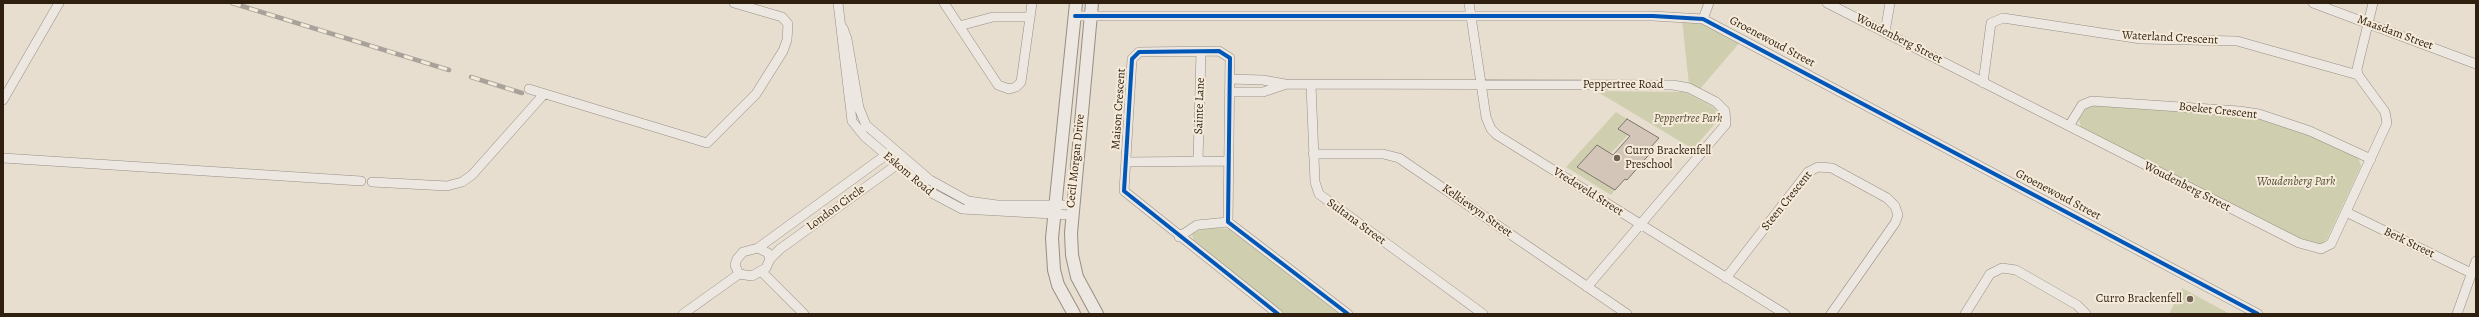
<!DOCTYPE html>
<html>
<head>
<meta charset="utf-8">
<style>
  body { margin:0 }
  #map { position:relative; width:2479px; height:317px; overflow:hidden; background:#e7ded0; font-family:Alegreya,serif }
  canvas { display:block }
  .frame { position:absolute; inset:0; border:4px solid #2e1f0f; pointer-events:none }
</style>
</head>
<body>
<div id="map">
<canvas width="2479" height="317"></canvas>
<div class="frame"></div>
</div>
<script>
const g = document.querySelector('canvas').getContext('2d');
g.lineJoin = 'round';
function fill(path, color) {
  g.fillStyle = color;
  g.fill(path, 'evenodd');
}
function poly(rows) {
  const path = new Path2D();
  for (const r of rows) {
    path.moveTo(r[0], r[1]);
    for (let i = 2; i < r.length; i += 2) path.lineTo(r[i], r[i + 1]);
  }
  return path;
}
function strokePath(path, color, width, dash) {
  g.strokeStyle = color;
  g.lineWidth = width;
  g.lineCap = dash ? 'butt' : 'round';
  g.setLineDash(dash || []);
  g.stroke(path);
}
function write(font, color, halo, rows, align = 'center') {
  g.font = font + ' Alegreya,serif';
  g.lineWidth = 4;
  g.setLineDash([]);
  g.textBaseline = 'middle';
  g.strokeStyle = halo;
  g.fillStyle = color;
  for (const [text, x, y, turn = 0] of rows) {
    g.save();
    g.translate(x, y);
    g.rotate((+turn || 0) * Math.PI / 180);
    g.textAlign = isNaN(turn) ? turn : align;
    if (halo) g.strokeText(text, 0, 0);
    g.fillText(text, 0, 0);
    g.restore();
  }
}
fill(poly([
  [1682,20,1706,24,1741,41,1700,89,1689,85],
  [1596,91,1685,92,1715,108,1720,118,1693,149],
  [2092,104,2245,115,2309,133,2358,157,2361,166,2326,241,2319,245,2307,243,2081,128,2079,119,2087,108],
  [1616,112,1627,119,1618,129,1628,135,1610,154,1596,146,1577,167,1615,190,1611,195,1566,167],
  [1206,227,1229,229,1340,314,1285,314,1194,242,1192,234],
  [2182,288,2230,314,2169,314]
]), '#cfcfaf');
const building = poly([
  [1627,119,1659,138,1650,148,1653,150,1627,180,1625,179,1615,190,1577,167,1597,145,1613,155,1630,136,1618,129,1627,119]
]);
fill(building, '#d3c6b9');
strokePath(building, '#7c756b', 1);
const minor = poly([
  [838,3,852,121,864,136,930,192,962,209,1071,215],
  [944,3,998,85,1009,89,1016,87,1021,82,1032,3],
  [1469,3,1486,117,1491,129,1497,135,1785,314],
  [1827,3,2299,243,2321,249,2331,244,2387,123,2385,112,2358,75,2357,69,2373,3],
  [2313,3,2476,64],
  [1075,16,1653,16,1703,19,2258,314],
  [1703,19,1709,3],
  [959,26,993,17,1030,17],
  [843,28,847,39,859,108,866,125,930,180,968,201,997,205,1072,205],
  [1885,32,1890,3],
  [1230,79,1263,80,1285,84,1673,85,1689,88,1716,102,1725,111,1726,124,1587,287],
  [1983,83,1991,23,2003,18,2141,39,2237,41,2358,75],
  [1311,85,1315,182,1319,194,1483,314],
  [529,89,707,143,756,94,783,51,787,40,788,24,782,17,734,3],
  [1229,92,1263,92,1284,85],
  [3,100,59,3],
  [2069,126,2082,105,2092,101,2239,111,2259,114,2310,131,2371,159],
  [1313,154,1383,154,1399,158,1627,314],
  [3,158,361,181],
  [1198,161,1201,51],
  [1126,162,1229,161],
  [372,182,447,186,462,182,472,175,544,94],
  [2346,212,2471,273],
  [1179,237,1197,225,1228,222],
  [758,248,890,152],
  [758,248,768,253,770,259,766,268,752,276,739,274,735,265,737,259,743,252,758,248],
  [770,259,780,249,902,161],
  [762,272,804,314],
  [1726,278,1808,172,1818,167,1832,168,1887,198,1895,206,1898,215,1895,223,1831,314],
  [683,314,739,274],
  [1278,314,1124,191,1132,59,1139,52,1219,51,1230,58,1228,222,1348,314],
  [1965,314,1990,274,2002,268,2016,270,2077,305,2086,314],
  [2457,314,2476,261]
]);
const tertiary = poly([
  [1092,3,1071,233,1072,255,1077,277,1097,314],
  [1074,314,1058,285,1054,270,1052,238,1076,3]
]);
strokePath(minor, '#968f85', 10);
strokePath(tertiary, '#968f85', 14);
strokePath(minor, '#ece7e0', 9);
strokePath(tertiary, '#ece7e0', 12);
const rail = poly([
  [232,3,449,70],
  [471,77,522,93]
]);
strokePath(rail, '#a8a29b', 4.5);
strokePath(rail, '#f6ebda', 3, [9]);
strokePath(poly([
  [1075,16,1653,16,1703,19,2258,314],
  [1278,314,1124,191,1132,59,1139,52,1219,51,1230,58,1228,222,1348,314]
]), '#0057b8', 4);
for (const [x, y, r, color] of [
  [1617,158,4,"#6f6253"],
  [2190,299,4,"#6f6253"]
]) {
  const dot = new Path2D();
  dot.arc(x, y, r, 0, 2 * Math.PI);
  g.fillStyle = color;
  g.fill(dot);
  strokePath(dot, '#f6ebda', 1.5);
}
write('12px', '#2e1f0f', '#f6ebda', [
  ["Maasdam Street",2395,33,20],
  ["Waterland Crescent",2170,38,3],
  ["Woudenberg Street",1899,39,27],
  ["Groenewoud Street",1772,42,28],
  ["Peppertree Road",1623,85],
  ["Sainte Lane",1200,106,-88],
  ["Maison Crescent",1119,109,-86],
  ["Boeket Crescent",2218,111,6],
  ["Cecil Morgan Drive",1076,161,-84],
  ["Eskom Road",908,174,40],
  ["Woudenberg Street",2187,187,27],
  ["Vredeveld Street",1588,192,32],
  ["Groenewoud Street",2058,195,28],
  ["Steen Crescent",1787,201,-51],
  ["London Circle",836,208,-36],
  ["Kelkiewyn Street",1477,211,35],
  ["Sultana Street",1356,222,36],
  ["Berk Street",2409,243,26]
]);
write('italic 12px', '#585037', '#f6ebda', [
  ["Peppertree Park",1688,119],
  ["Woudenberg Park",2296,182]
]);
write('12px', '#2e1f0f', '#f6ebda', [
  ["Curro Brackenfell",1625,151],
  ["Preschool",1625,165],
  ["Curro Brackenfell",2182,299,"right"]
], 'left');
</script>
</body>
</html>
